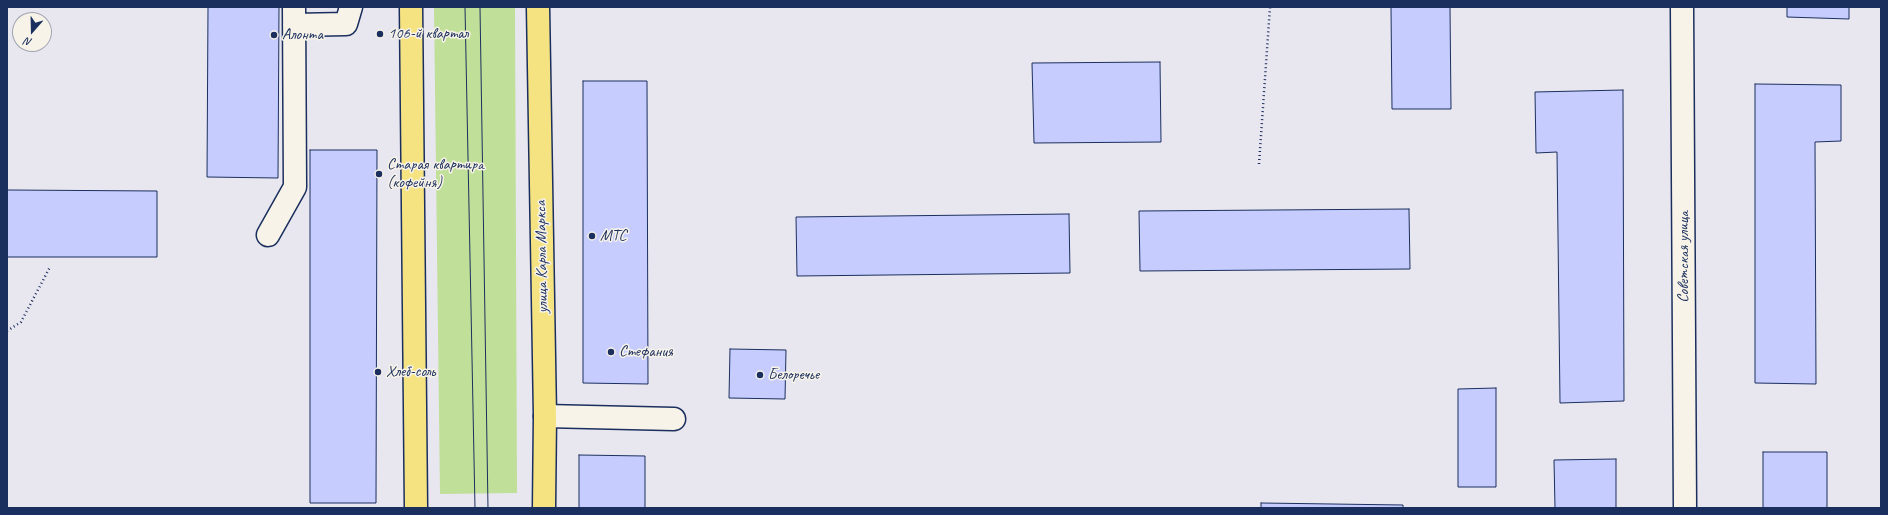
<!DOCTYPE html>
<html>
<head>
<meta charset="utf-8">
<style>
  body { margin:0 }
  #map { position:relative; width:1888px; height:515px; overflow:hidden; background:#e8e7ef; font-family:Caveat,sans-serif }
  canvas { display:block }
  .frame { position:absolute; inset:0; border:8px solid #1b2f5e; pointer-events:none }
  .north { position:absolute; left:12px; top:12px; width:40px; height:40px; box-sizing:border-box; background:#f7f3e8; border:1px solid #9fa5b1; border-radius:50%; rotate:200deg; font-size:11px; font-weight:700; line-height:16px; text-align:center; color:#1b2f5e }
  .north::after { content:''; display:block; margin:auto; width:14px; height:18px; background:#1b2f5e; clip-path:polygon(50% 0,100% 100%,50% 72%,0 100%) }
</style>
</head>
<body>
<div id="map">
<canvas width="1888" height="515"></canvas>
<div class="frame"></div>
<div class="north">N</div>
</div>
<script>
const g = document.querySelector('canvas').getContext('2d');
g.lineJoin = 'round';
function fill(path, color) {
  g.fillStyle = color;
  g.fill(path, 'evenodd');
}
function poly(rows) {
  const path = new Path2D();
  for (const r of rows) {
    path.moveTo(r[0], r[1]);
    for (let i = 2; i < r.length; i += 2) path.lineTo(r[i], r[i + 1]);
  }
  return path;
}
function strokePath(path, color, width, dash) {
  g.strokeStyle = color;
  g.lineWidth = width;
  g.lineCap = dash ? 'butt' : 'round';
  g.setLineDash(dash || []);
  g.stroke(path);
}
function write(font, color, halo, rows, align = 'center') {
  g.font = font + ' Caveat,sans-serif';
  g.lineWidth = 3;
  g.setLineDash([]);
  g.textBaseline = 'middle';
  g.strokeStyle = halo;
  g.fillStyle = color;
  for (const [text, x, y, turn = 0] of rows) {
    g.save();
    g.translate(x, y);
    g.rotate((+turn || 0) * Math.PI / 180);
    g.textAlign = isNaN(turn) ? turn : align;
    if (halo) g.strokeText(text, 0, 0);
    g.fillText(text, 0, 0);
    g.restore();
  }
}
fill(poly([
  [434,7,515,7,517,493,440,494]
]), '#c0df98');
const building = poly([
  [208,7,279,7,278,178,207,177,208,7],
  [1391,7,1450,7,1451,109,1392,109,1391,7],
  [1787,7,1849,7,1849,19,1787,17,1787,7],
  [1160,62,1161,142,1034,143,1032,63,1160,62],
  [583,81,647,81,648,384,583,383,583,81],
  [1755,84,1841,85,1841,141,1815,142,1816,384,1755,383,1755,84],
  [1623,90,1624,401,1560,403,1557,152,1536,153,1535,92,1623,90],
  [310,150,377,150,376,503,310,503,310,150],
  [7,190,157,191,157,257,7,257,7,190],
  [1409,209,1410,269,1140,271,1139,211,1409,209],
  [1069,214,1070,273,797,276,796,217,1069,214],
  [730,349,786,350,785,399,729,398,730,349],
  [1496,388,1496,487,1458,487,1458,389,1496,388],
  [1763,452,1827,452,1827,508,1763,508,1763,452],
  [579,455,645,456,645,508,579,508,579,455],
  [1616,459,1616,508,1555,508,1554,460,1616,459],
  [1261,503,1403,505,1403,508,1261,508,1261,503]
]);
fill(building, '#c6ccfe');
strokePath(building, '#1b2f5e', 1);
const minor = poly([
  [1682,7,1685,508],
  [294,25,346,24,351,7],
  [268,235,295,187,294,7],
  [545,416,674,419]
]);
const major = poly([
  [411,7,416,508],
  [538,7,545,416,544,508]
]);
strokePath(minor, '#1b2f5e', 25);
strokePath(major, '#1b2f5e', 25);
strokePath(poly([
  [1259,164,1270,7],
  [7,331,21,322,50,267]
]), '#1b2f5e', 2.5, [1, 3]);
strokePath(minor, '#f7f3e8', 22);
strokePath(major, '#f5e382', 22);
strokePath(poly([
  [465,7,475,508],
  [480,7,488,508]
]), '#1b2f5e', 1);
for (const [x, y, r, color] of [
  [380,34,4,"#1b2f5e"],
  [274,35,4,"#1b2f5e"],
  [379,174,4,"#1b2f5e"],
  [592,236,4,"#1b2f5e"],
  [611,352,4,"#1b2f5e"],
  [378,372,4,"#1b2f5e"],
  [760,375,4,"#1b2f5e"]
]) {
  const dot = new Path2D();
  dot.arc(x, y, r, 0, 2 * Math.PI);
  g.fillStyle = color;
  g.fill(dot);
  strokePath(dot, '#f7f3e8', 1.5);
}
write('16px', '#1b2f5e', '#f7f3e8', [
  ["106-й квартал",388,34],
  ["Алонта",282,35],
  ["Старая квартира",387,165],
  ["(кофейня)",387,183],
  ["МТС",600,236],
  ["Стефания",619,352],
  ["Хлеб-соль",386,372],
  ["Белоречье",768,375]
], 'left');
write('16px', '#1b2f5e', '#f7f3e8', [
  ["улица Карла Маркса",542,257,-91],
  ["Советская улица",1684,257,-90]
]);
</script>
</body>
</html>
